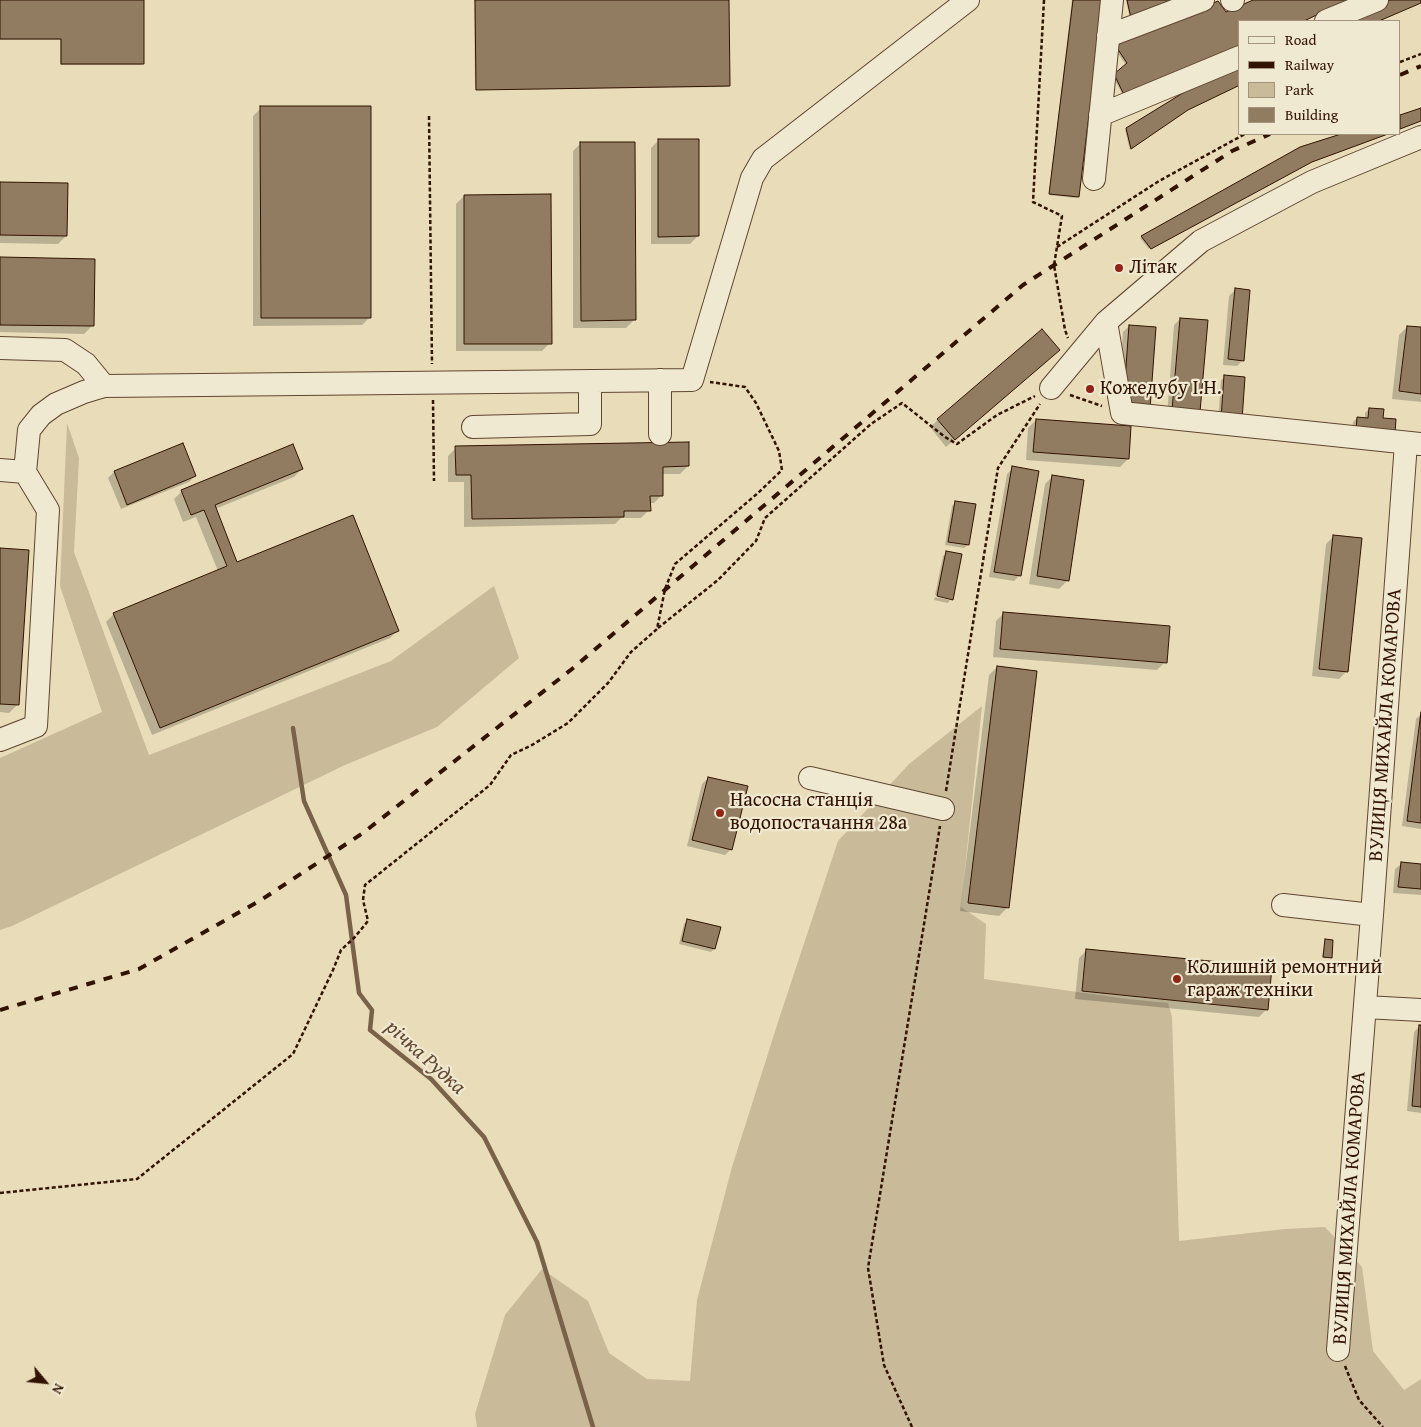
<!DOCTYPE html>
<html>
<head>
<meta charset="utf-8">
<style>
  body { margin:0 }
  #map { position:relative; width:1421px; height:1427px; overflow:hidden; background:#e8ddb8; font-family:"Gentium Book Plus",serif }
  canvas { display:block }
  .legend { position:absolute; left:1238px; top:20px; width:162px; height:115px; box-sizing:border-box; background:#f0e9d1; border:1px solid #a4937e; margin:0; padding:6px 9px; list-style:none; font-size:15px; color:#331202 }
  .legend li { display:flex; align-items:center; gap:10px; height:25px }
  .legend b { width:25px; border:1px solid #a4937e }
  .north { position:absolute; left:20px; top:1357px; width:50px; height:50px; -webkit-text-stroke:4px #f0e9d1; paint-order:stroke; rotate:118deg; font-size:14px; font-weight:700; line-height:20px; text-align:center; color:#331202 }
  .north::after { content:''; display:block; margin:auto; width:18px; height:22px; background:#331202; clip-path:polygon(50% 0,100% 100%,50% 72%,0 100%) }
</style>
</head>
<body>
<div id="map">
<canvas width="1421" height="1427"></canvas>
<ul class="legend">
<li><b style="height:6px;background:#f0e9d1"></b>Road</li>
<li><b style="height:6px;background:#331202"></b>Railway</li>
<li><b style="height:14px;background:#c9ba99"></b>Park</li>
<li><b style="height:14px;background:#917c61"></b>Building</li>
</ul>
<div class="north">N</div>
</div>
<script>
const g = document.querySelector('canvas').getContext('2d');
g.lineJoin = 'round';
function fill(path, color) {
  g.fillStyle = color;
  g.fill(path, 'evenodd');
}
function poly(rows) {
  const path = new Path2D();
  for (const r of rows) {
    path.moveTo(r[0], r[1]);
    for (let i = 2; i < r.length; i += 2) path.lineTo(r[i], r[i + 1]);
  }
  return path;
}
function strokePath(path, color, width, dash) {
  g.strokeStyle = color;
  g.lineWidth = width;
  g.lineCap = dash ? 'butt' : 'round';
  g.setLineDash(dash || []);
  g.stroke(path);
}
function write(font, color, halo, rows, align = 'center') {
  g.font = font + ' "Gentium Book Plus",serif';
  g.lineWidth = 4.5;
  g.setLineDash([]);
  g.textBaseline = 'middle';
  g.strokeStyle = halo;
  g.fillStyle = color;
  for (const [text, x, y, turn = 0] of rows) {
    g.save();
    g.translate(x, y);
    g.rotate((+turn || 0) * Math.PI / 180);
    g.textAlign = isNaN(turn) ? turn : align;
    if (halo) g.strokeText(text, 0, 0);
    g.fillText(text, 0, 0);
    g.restore();
  }
}
fill(poly([
  [67,423,79,458,74,552,149,755,391,661,494,586,519,658,437,727,345,765,12,926,0,930,0,758,102,712,60,586],
  [982,706,961,907,986,924,984,979,1128,999,1168,1003,1172,1017,1179,1241,1285,1229,1325,1227,1362,1267,1373,1351,1404,1390,1421,1379,1421,1427,477,1427,475,1414,505,1315,542,1269,588,1301,609,1353,647,1379,690,1381,697,1300,732,1167,778,1022,838,841,909,764]
]), '#c9ba99');
fill(poly([
  [0,0,143,0,143,63,141,65,60,65,60,40,0,40],
  [474,0,728,0,729,86,727,87,475,90],
  [1072,0,1101,0,1078,197,1076,198,1049,195],
  [1126,0,1183,0,1131,23],
  [1256,0,1348,0,1304,21,1240,21,1124,97,1113,77,1126,65,1114,48,1226,13],
  [261,108,370,317,362,325,253,326,253,116],
  [1185,111,1130,150,1125,130,1126,129],
  [1346,134,1388,134,1309,163,1149,249,1140,238,1301,148],
  [659,140,698,236,690,244,651,244,651,148],
  [581,143,634,320,626,328,573,328,573,151],
  [0,183,66,236,58,244,0,243],
  [464,196,550,343,542,351,456,351,456,204],
  [0,259,92,326,84,334,0,332],
  [1235,290,1243,360,1237,366,1223,365,1229,296],
  [1180,319,1199,411,1167,415,1174,325],
  [1129,326,1148,409,1117,413,1123,332],
  [1407,327,1421,329,1421,402,1392,399,1399,335],
  [1051,358,946,447,930,427,938,420],
  [1225,377,1237,423,1218,422,1221,380],
  [1369,409,1382,419,1352,433,1353,422,1357,418,1365,419,1365,413],
  [1036,420,1128,459,1120,467,1026,460,1028,428],
  [182,445,195,476,189,482,121,509,108,478,114,472],
  [456,448,688,466,680,474,662,474,662,495,654,503,649,503,649,510,641,518,621,518,615,524,464,527,464,482,448,482,448,456],
  [1013,468,1020,575,1014,581,989,577,1007,474],
  [302,469,294,477,215,509,236,563,398,630,390,638,152,735,106,622,114,614,218,571,196,517,183,522,174,499,182,491],
  [1053,476,1067,581,1059,589,1029,584,1045,484],
  [956,502,968,545,964,548,945,545,952,506],
  [1334,536,1347,671,1339,679,1312,676,1326,544],
  [0,550,17,705,9,713,0,712],
  [947,553,952,599,951,600,951,598,935,595,943,556],
  [935,597,950,600,948,603,934,600],
  [1004,613,1165,662,1157,670,993,657,996,621],
  [997,667,1007,908,999,916,960,911,989,675],
  [1421,714,1421,829,1402,826,1416,719],
  [708,778,731,849,725,855,687,846,702,784],
  [1401,864,1421,865,1421,895,1393,893,1395,869],
  [688,920,714,949,711,952,679,944,684,924],
  [1325,940,1330,957,1329,958,1322,958],
  [1087,950,1267,1009,1259,1017,1075,999,1079,958],
  [1420,1026,1421,1026,1421,1113,1407,1111,1414,1032]
]), '#0003');
strokePath(poly([
  [293,728,304,801,346,895,359,993,372,1010,370,1030,431,1079,484,1137,537,1242,593,1427]
]), '#7a624a', 4.5);
const building = poly([
  [0,0,144,0,144,64,61,64,61,39,0,39,0,0],
  [475,0,729,0,730,86,476,90,475,0],
  [1073,0,1103,0,1079,197,1049,194,1073,0],
  [1127,0,1183,0,1132,23,1127,0],
  [1253,0,1348,0,1304,21,1240,21,1240,50,1125,97,1114,74,1127,63,1115,45,1218,1,1226,12,1253,0],
  [1390,0,1421,0,1421,3,1379,21,1340,21,1390,0],
  [1240,64,1240,85,1188,110,1131,149,1126,128,1204,80,1240,64],
  [260,106,371,106,371,318,261,318,260,106],
  [1421,108,1421,121,1400,129,1400,115,1421,108],
  [1341,134,1388,134,1312,162,1151,249,1141,236,1300,147,1341,134],
  [658,139,699,139,699,236,658,237,658,139],
  [580,142,635,142,636,320,581,321,580,142],
  [0,182,68,183,67,236,0,235,0,182],
  [551,194,552,344,464,344,464,195,551,194],
  [0,257,95,259,94,326,0,325,0,257],
  [1235,288,1250,290,1244,361,1228,359,1235,288],
  [1180,318,1208,320,1200,412,1172,410,1180,318],
  [1129,325,1156,327,1150,409,1123,408,1129,325],
  [1407,326,1421,327,1421,394,1399,391,1407,326],
  [1042,329,1060,350,955,440,937,419,1042,329],
  [1224,375,1245,377,1242,420,1221,419,1224,375],
  [1369,408,1384,409,1383,418,1396,419,1395,433,1356,430,1357,417,1368,418,1369,408],
  [1036,419,1131,426,1129,459,1033,452,1036,419],
  [689,442,689,466,663,467,663,496,650,496,651,511,624,511,624,517,472,519,471,475,456,475,455,446,689,442],
  [183,443,196,476,127,505,114,471,183,443],
  [293,444,303,469,215,505,237,562,353,515,399,631,160,728,113,613,227,566,204,510,191,515,181,490,293,444],
  [1012,466,1039,471,1021,576,994,572,1012,466],
  [1052,475,1084,480,1069,581,1037,576,1052,475],
  [955,501,976,504,969,545,948,542,955,501],
  [1333,535,1362,538,1348,672,1319,669,1333,535],
  [0,548,29,550,19,705,0,704,0,548],
  [946,551,962,554,953,600,937,596,946,551],
  [1003,612,1170,626,1167,663,1000,649,1003,612],
  [997,666,1037,671,1009,908,968,903,997,666],
  [1421,712,1421,823,1407,821,1421,712],
  [708,777,748,786,732,850,692,840,708,777],
  [1401,862,1421,864,1421,889,1398,887,1401,862],
  [687,919,721,927,715,949,682,941,687,919],
  [1325,939,1333,940,1332,958,1323,957,1325,939],
  [1086,949,1272,967,1268,1010,1082,991,1086,949],
  [1419,1025,1421,1025,1421,1107,1412,1106,1419,1025]
]);
fill(building, '#917c61');
strokePath(building, '#331202', 1);
const minor = poly([
  [1232,0,1233,0],
  [1326,21,1377,0],
  [1108,36,1203,0],
  [1100,115,1240,57],
  [1094,179,1112,0],
  [1106,322,1122,413,1420,444],
  [0,348,65,350,86,364,104,386],
  [1051,388,1106,322,1201,241,1312,182,1421,137],
  [473,427,590,424,590,381],
  [660,434,660,380],
  [0,470,25,472],
  [0,740,36,726,48,510,25,472,29,430,41,415,56,404,84,392,104,386,692,380,752,178,763,159,968,0],
  [810,778,943,809],
  [1283,905,1372,915],
  [1365,1007,1421,1010],
  [1338,1350,1372,915,1406,443]
]);
strokePath(minor, '#604530', 24);
strokePath(poly([
  [1044,0,1033,202,1062,216,1054,265,1065,330,1068,338],
  [1400,62,1421,54],
  [429,116,432,364],
  [1057,247,1159,181,1245,134],
  [1070,395,1102,406],
  [433,400,434,481],
  [658,628,718,580,756,541,765,518,871,424,902,403,945,437,957,444,997,415,1035,396],
  [946,791,998,468,1040,404],
  [0,1193,137,1179,293,1054,333,970,341,950,354,938,368,921,363,900,365,885,490,785,511,755,532,745,568,723,608,683,631,652,657,629,665,589,675,564,758,493,782,470,779,451,756,403,745,387,710,382],
  [1345,1366,1359,1400,1383,1427],
  [912,1427,884,1365,868,1268,940,826]
]), '#331202', 2.5, [4, 2.5]);
strokePath(minor, '#f0e9d1', 22);
strokePath(poly([
  [1400,75,1421,66],
  [0,1010,139,969,261,900,363,833,572,669,1023,285,1232,151,1270,134]
]), '#331202', 4, [9, 9]);
for (const [x, y, r, color] of [
  [1119,268,5,"#8f2418"],
  [1090,389,5,"#8f2418"],
  [720,813,5,"#8f2418"],
  [1177,979,5,"#8f2418"]
]) {
  const dot = new Path2D();
  dot.arc(x, y, r, 0, 2 * Math.PI);
  g.fillStyle = color;
  g.fill(dot);
  strokePath(dot, '#f0e9d1', 2);
}
write('20px', '#331202', '#f0e9d1', [
  ["Літак",1129,268],
  ["Кожедубу І.Н.",1100,389],
  ["Насосна станція",730,801],
  ["водопостачання 28а",730,824],
  ["Колишній ремонтний",1187,968],
  ["гараж техніки",1187,991]
], 'left');
write('20px', '#331202', '#f0e9d1', [
  ["ВУЛИЦЯ МИХАЙЛА КОМАРОВА",1386,725,-86],
  ["ВУЛИЦЯ МИХАЙЛА КОМАРОВА",1350,1208,-86]
]);
write('italic 21px', '#634832', '#f0e9d1', [
  ["річка Рудка",425,1058,42]
]);
</script>
</body>
</html>
